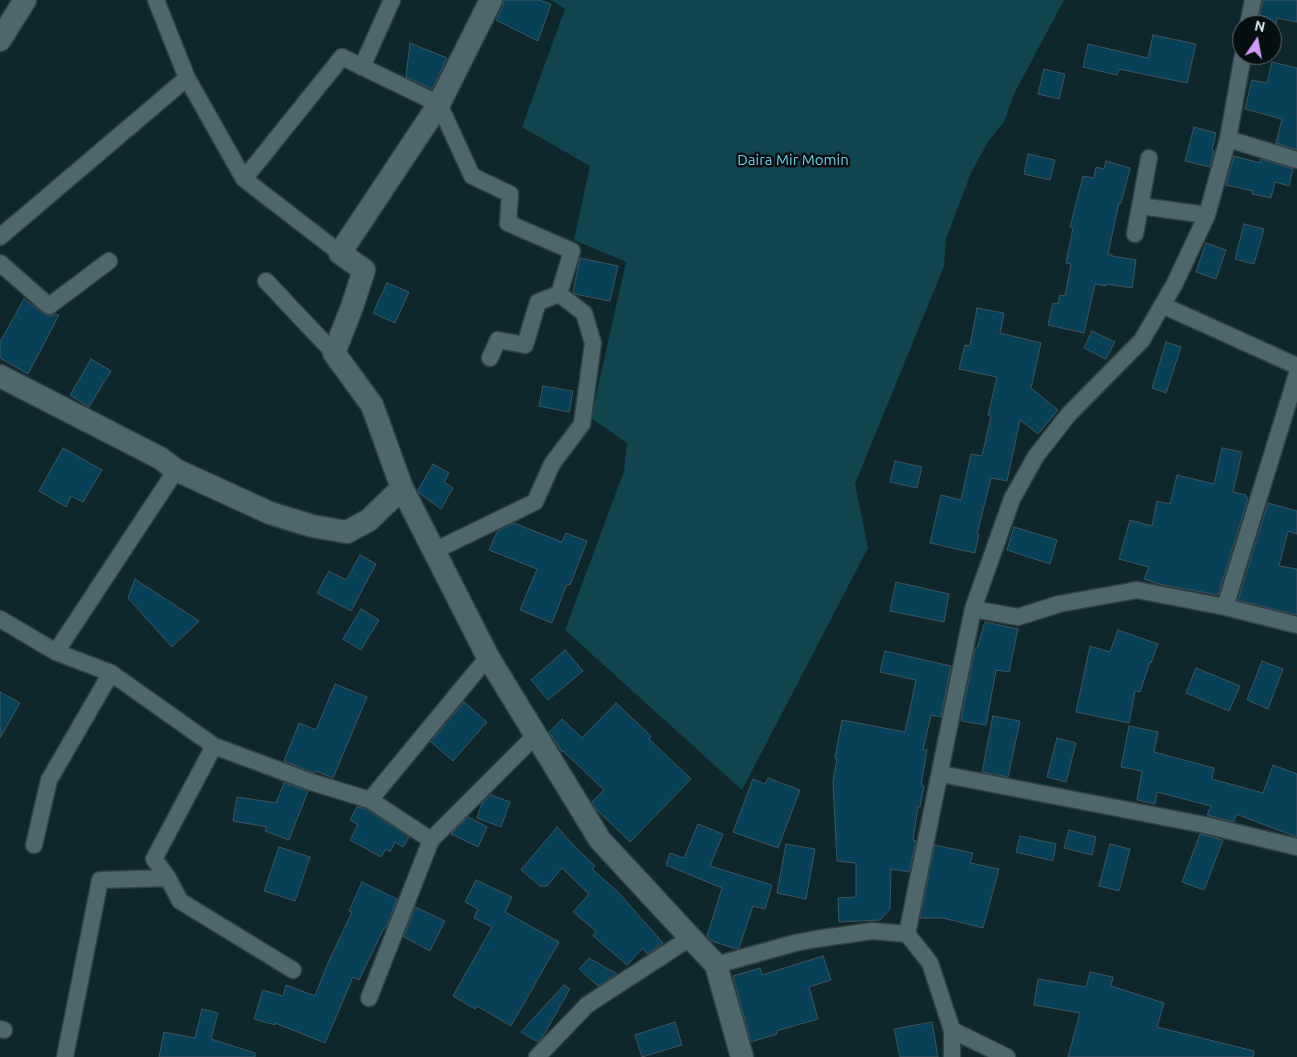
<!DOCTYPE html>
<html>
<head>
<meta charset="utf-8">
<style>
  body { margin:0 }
  #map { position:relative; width:1297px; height:1057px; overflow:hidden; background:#0e272d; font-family:Ubuntu,sans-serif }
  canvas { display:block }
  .north { position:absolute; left:1232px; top:15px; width:50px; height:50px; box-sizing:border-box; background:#050e11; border:1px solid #5b676a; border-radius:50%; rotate:12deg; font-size:14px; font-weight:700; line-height:20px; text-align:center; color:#ddecef }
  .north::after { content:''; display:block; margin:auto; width:18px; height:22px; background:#d19dfe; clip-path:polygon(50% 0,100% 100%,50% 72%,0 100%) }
</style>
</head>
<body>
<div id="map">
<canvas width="1297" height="1057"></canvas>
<div class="north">N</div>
</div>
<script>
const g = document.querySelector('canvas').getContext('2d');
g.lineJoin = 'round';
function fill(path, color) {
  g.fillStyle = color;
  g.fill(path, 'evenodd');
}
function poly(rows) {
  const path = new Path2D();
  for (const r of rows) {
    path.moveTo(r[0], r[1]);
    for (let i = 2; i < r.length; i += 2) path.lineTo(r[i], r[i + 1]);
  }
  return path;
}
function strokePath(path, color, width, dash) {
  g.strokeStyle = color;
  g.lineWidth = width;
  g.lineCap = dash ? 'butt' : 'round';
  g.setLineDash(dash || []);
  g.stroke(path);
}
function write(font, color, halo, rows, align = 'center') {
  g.font = font + ' Ubuntu,sans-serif';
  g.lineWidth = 5;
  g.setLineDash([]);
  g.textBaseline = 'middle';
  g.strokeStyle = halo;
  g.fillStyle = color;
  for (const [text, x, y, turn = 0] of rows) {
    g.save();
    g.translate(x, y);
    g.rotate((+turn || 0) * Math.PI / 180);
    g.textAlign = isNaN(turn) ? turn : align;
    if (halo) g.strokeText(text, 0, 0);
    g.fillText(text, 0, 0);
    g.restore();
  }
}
fill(poly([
  [551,0,1064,0,1014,94,1004,122,989,140,971,173,946,239,944,266,855,484,868,548,742,790,565,630,624,471,627,443,591,418,626,262,574,240,590,166,522,127,565,9]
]), '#12444e');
const building = poly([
  [504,0,539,0,551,4,538,41,496,20,503,6,504,0],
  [1263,0,1297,0,1297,22,1277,18,1276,25,1258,25,1263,0],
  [1153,35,1196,44,1187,83,1119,69,1117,75,1083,67,1088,44,1148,58,1153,35],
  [410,43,447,58,432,89,406,77,410,43],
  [1272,62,1297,68,1297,150,1276,143,1282,119,1245,109,1252,80,1267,83,1272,62],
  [1044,69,1065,74,1059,99,1038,94,1044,69],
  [1194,127,1216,133,1212,150,1214,151,1210,167,1185,161,1194,127],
  [1028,154,1055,160,1050,180,1024,174,1028,154],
  [1234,156,1260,163,1261,159,1293,169,1289,186,1275,182,1271,198,1252,194,1253,191,1226,185,1234,156],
  [1106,161,1130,168,1121,203,1119,203,1108,254,1112,255,1112,256,1136,260,1132,288,1106,284,1106,286,1095,284,1084,333,1048,325,1053,303,1058,304,1060,295,1065,296,1071,264,1066,263,1073,228,1070,227,1083,176,1094,178,1096,167,1104,169,1106,161],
  [1244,224,1264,229,1254,264,1235,259,1244,224],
  [1206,243,1226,250,1216,279,1196,272,1206,243],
  [580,258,618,266,610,301,575,294,573,292,580,258],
  [387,283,409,292,395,323,373,313,387,283],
  [24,299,46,315,51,316,55,314,59,315,28,374,0,358,0,342,24,299],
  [977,308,1004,313,1000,333,1041,343,1031,388,1058,410,1038,434,1020,420,1007,481,991,478,977,534,979,534,975,553,930,543,941,495,961,500,971,454,982,456,991,416,988,415,997,377,959,369,965,345,970,346,977,308],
  [1092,331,1115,342,1106,359,1084,348,1092,331],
  [1166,342,1181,347,1166,393,1152,388,1166,342],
  [91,359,111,371,89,407,70,395,91,359],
  [543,386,573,391,569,412,539,406,543,386],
  [63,448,102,470,83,502,71,496,66,507,39,491,63,448],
  [1222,448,1242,452,1233,492,1246,495,1246,497,1248,498,1218,595,1159,584,1144,579,1149,567,1119,559,1130,520,1152,526,1157,501,1170,504,1177,475,1214,484,1222,448],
  [895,461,922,467,917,488,890,482,895,461],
  [433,464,449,473,444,482,453,488,441,509,419,493,418,490,433,464],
  [1268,503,1297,511,1297,534,1288,531,1279,566,1297,569,1297,615,1238,600,1268,503],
  [514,523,562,542,566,533,587,541,570,585,567,584,552,623,520,610,537,569,489,550,497,532,514,523],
  [1014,527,1057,540,1050,564,1007,550,1014,527],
  [360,555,376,564,351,611,317,593,329,571,346,580,360,555],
  [135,579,199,621,172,647,128,598,135,579],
  [896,582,949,594,944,622,890,611,896,582],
  [361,609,379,620,361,650,343,639,361,609],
  [985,622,1018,629,1009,672,996,670,986,725,961,721,975,648,977,648,985,622],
  [1118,630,1158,644,1151,663,1150,662,1140,692,1135,691,1129,723,1076,712,1090,646,1110,652,1118,630],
  [565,650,583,671,548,700,531,680,565,650],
  [885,651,951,666,941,717,931,715,923,750,927,750,921,785,924,786,920,807,918,807,913,840,916,841,909,872,891,869,890,909,880,920,839,922,838,898,856,897,856,863,837,861,833,781,837,759,835,758,842,720,905,732,916,680,880,672,885,651],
  [1262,661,1283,669,1268,709,1247,700,1262,661],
  [1196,668,1240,686,1229,711,1186,693,1196,668],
  [335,684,367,697,333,778,316,771,314,773,284,761,299,723,316,730,335,684],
  [0,692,20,703,0,738,0,692],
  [464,702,487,722,453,761,431,742,464,702],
  [616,703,651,736,649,739,691,779,630,842,597,810,592,802,604,790,563,751,562,752,549,732,562,719,582,738,616,703],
  [993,716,1020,721,1008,777,982,772,993,716],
  [1129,726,1158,732,1154,752,1214,768,1212,779,1263,793,1273,765,1297,774,1297,837,1236,814,1234,822,1207,815,1211,806,1157,792,1155,804,1137,800,1142,771,1121,767,1129,726],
  [1057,738,1076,743,1066,782,1047,777,1057,738],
  [768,778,800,790,778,848,733,832,753,779,765,784,768,778],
  [284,783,308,791,289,840,265,831,267,827,233,821,237,797,276,803,284,783],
  [491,795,510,802,501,827,477,818,482,803,491,795],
  [357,807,366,809,409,837,403,847,395,842,390,852,386,849,381,857,350,840,358,825,350,820,357,807],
  [468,817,487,827,478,847,451,834,468,817],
  [698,824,723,834,710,866,772,885,765,909,753,906,739,948,736,949,712,941,707,936,722,888,666,865,670,853,684,858,698,824],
  [557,827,577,849,595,866,592,869,618,892,663,943,647,954,643,948,627,965,593,936,596,931,573,912,589,894,562,868,547,886,540,886,521,870,557,827],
  [1069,830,1096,837,1092,855,1064,848,1069,830],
  [1200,834,1223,840,1204,890,1182,882,1200,834],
  [1020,836,1056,844,1053,861,1016,852,1020,836],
  [786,844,815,849,806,899,777,893,786,844],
  [1110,844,1130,849,1119,891,1099,886,1110,844],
  [935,845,973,853,970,863,999,869,983,928,943,918,920,918,935,845],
  [279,847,310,857,295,901,264,891,279,847],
  [476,880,512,897,505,912,559,942,511,1026,477,1006,475,1009,453,996,492,927,474,918,478,909,465,902,476,880],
  [362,882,397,899,386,928,384,928,359,980,353,977,325,1043,275,1023,275,1025,254,1019,263,990,283,996,286,985,315,996,327,965,352,912,349,911,362,882],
  [415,907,445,921,430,951,404,937,415,907],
  [823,956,831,980,809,987,818,1019,776,1031,777,1034,751,1042,733,976,760,968,762,975,823,956],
  [589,958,617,974,598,986,579,969,589,958],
  [1090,972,1113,977,1111,986,1164,1003,1157,1027,1254,1051,1253,1057,1068,1057,1080,1013,1034,1005,1038,979,1086,987,1090,972],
  [564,985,570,989,542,1038,538,1042,521,1032,564,985],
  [202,1009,218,1013,211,1039,255,1053,255,1057,159,1057,164,1032,195,1038,202,1009],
  [675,1022,682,1045,642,1057,635,1035,675,1022],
  [932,1022,938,1057,900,1057,894,1029,932,1022]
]);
fill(building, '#074057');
strokePath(building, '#3e5460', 1);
const street = poly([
  [156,0,187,78,244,179,340,253],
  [1248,25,1253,0],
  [362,67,392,0],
  [1228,139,1297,160],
  [244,179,342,57,439,104,472,176,510,194,508,223,572,251,559,294,584,313,593,343,582,424,552,464,535,502,434,551],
  [1140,206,1207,215],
  [1135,234,1149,158],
  [0,237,187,78],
  [0,263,49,306,109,261],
  [266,281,334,353],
  [1162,305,1297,366],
  [490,358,498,340,525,345,538,302,559,294],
  [1225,607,1297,374],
  [973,609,1018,617,1059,604,1137,590,1225,607,1297,625],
  [0,619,56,652,111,673,214,746,311,782,370,800,431,840,536,735],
  [56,652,176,470],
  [214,746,154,859,168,878,180,901,293,970],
  [941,774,1205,825,1297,847],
  [370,800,488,657],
  [34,845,49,780,111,673],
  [716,965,795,943,816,939,872,931,907,934],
  [369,998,431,840],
  [0,1029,4,1030],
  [952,1030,1007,1057],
  [65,1057,100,880,168,878],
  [537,1057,587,1005,690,938],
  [952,1057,952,1030,930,963,907,934,973,609,1012,499,1036,456,1069,414,1142,340,1174,285,1207,215,1228,139,1243,55]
]);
const secondary = poly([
  [491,0,439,104,340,253,364,270,352,307,334,353,372,405,402,488,488,657,600,840,716,965,742,1057],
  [0,40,25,0],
  [0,376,160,458,176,470,270,513,312,526,347,532,369,520,402,488]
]);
strokePath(street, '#314045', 19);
strokePath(secondary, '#314045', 25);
strokePath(street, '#4d676d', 16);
strokePath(secondary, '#4d676d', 22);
write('15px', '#6ccfe4', '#050e11', [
  ["Daira Mir Momin",793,160]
]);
</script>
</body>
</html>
